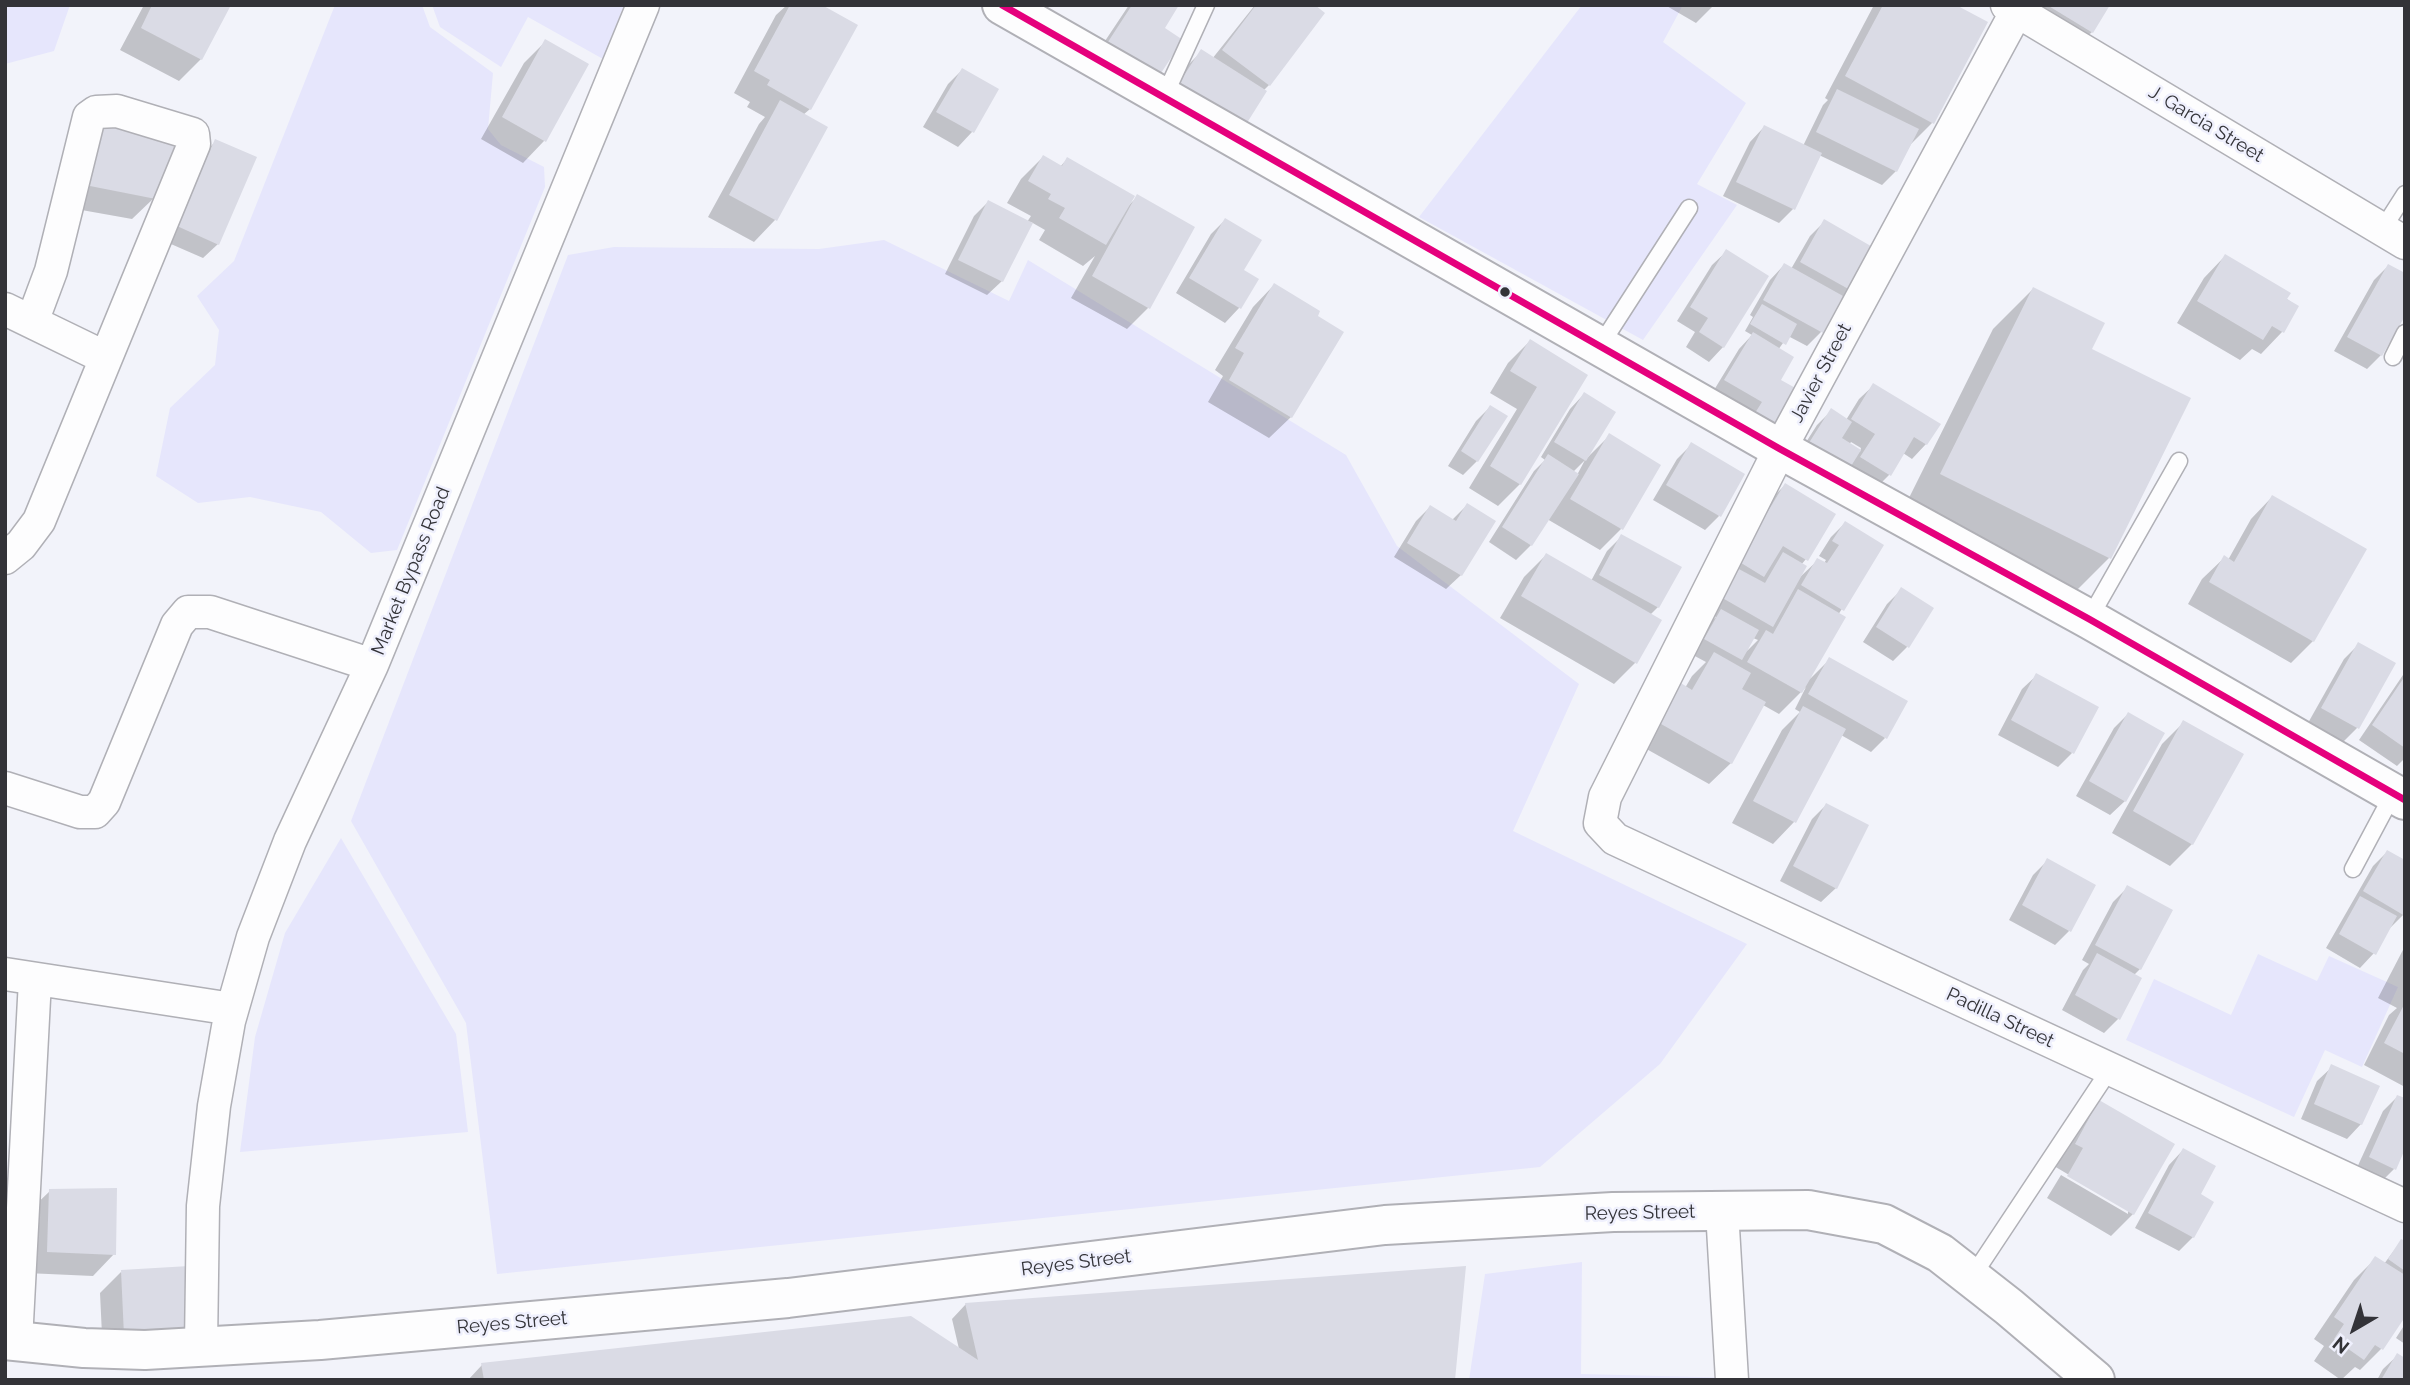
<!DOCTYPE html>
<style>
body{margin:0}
#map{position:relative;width:2410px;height:1385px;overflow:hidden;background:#f2f3fa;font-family:Raleway,sans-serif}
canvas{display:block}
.frame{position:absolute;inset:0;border:7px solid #333338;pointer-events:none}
.north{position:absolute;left:2319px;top:1294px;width:70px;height:70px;-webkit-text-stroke:5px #eff0fd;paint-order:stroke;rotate:219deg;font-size:19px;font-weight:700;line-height:28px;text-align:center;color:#333338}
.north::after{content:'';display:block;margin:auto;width:24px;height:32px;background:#333338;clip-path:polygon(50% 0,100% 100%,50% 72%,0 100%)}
</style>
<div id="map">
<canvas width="2410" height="1385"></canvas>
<div class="frame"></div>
<div class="north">N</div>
</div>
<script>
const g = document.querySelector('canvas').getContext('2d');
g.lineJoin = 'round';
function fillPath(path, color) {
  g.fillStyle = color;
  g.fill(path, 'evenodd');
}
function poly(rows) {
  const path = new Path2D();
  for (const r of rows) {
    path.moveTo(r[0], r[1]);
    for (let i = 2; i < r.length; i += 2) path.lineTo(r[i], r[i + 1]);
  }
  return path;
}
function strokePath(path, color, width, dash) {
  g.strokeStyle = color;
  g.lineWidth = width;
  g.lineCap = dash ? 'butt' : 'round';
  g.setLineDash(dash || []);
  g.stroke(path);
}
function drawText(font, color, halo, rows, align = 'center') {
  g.font = font + ' Raleway,sans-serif';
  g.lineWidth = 5;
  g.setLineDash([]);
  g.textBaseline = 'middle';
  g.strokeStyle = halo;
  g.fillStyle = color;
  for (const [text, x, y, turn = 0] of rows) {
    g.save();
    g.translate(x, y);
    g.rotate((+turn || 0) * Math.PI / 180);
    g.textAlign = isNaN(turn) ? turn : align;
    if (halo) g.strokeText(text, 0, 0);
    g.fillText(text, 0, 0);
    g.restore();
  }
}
const green = poly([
 [5,5,70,5,54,51,5,64],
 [335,5,422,5,430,27,493,73,488,129,501,145,544,167,545,187,397,550,371,553,321,512,250,497,198,503,156,476,170,408,215,365,219,330,197,296,234,261],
 [432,5,624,5,603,59,528,17,501,67,440,27],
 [1582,5,1683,5,1663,42,1746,103,1697,184,1737,205,1643,340,1419,217],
 [884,240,1009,301,1028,260,1346,455,1397,546,1579,684,1513,831,1747,944,1660,1064,1540,1167,497,1274,466,1023,351,821,568,255,614,247,819,249],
 [341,838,456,1034,468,1132,240,1152,255,1037,285,933],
 [2258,954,2317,981,2329,956,2398,987,2362,1067,2325,1050,2294,1117,2126,1040,2154,979,2231,1015],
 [1582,1262,1581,1374,1816,1380,1469,1380,1485,1274]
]);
const shadow = poly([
 [144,5,229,5,201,59,179,81,120,50],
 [787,5,819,5,810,109,803,115,775,220,754,242,708,217,759,124,765,117,747,107,750,102,734,93,776,15],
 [1129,5,1177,5,1093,59],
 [1255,5,1312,5,1269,85,1263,91,1161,106,1187,66,1201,52,1212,59],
 [1665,5,1714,5,1696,23],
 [1874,5,1952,5,1932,123,1911,144,1896,171,1882,185,1819,155,1793,209,1779,223,1723,196,1750,142,1764,127,1803,146,1823,105,1828,100,1825,98],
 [2033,5,2108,5,2092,32,2077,46],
 [546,41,587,65,544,141,523,163,481,139,524,63],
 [962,70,996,90,972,132,958,147,923,127,948,84],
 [216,141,218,244,203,258,164,241,201,156],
 [73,144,154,198,132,219,59,206],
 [1043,157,1060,167,1067,159,1128,206,1137,197,1148,308,1127,329,1071,298,1095,256,1083,266,1039,240,1045,230,1031,222,1002,281,987,295,945,274,974,216,988,202,1027,222,1031,216,1007,203,1021,179],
 [1225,220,1242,270,1257,279,1239,308,1225,323,1176,293,1211,234],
 [1824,222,1850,290,1836,304,1821,332,1807,346,1788,336,1778,350,1775,425,1711,395,1739,349,1752,335,1745,331,1753,317,1750,315,1770,280,1784,265,1791,269,1810,236],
 [1727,251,1723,347,1709,362,1686,347,1695,332,1677,321,1712,265],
 [2225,256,2297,306,2282,332,2261,354,2252,349,2240,360,2177,323,2204,278],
 [2388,266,2381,355,2367,369,2334,351,2374,280],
 [1274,285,1316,317,1291,417,1269,438,1208,402,1223,376,1215,370,1253,307],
 [2033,289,2090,350,2188,399,2109,558,2069,598,1901,514,1993,329],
 [1530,341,1585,375,1520,484,1498,506,1469,488,1517,409,1490,393,1508,363],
 [1874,385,1926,444,1912,459,1903,453,1889,475,1875,489,1794,461,1817,425,1831,411,1846,420,1859,399],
 [1851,442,1861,448,1860,452,1849,445],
 [1584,394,1588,457,1609,436,1621,529,1600,550,1547,519,1531,545,1516,560,1489,542,1534,471,1545,460,1541,457,1570,409],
 [1585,460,1577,475,1573,472],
 [1490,407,1477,461,1463,475,1448,466,1476,421],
 [1691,445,1719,516,1705,530,1653,500,1677,459],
 [1785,485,1806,559,1801,565,1799,578,1818,560,1824,563,1826,560,1819,556,1831,537,1845,523,1882,546,1838,615,1810,679,1830,659,1885,738,1871,752,1841,735,1794,822,1773,844,1732,823,1782,730,1800,712,1795,709,1806,687,1779,714,1763,705,1731,763,1709,784,1634,742,1685,688,1692,676,1706,662,1691,654,1707,625,1716,617,1706,611,1771,499],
 [1753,638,1758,640,1747,651],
 [2272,497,2313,641,2291,663,2188,604,2202,579,2224,558,2228,560,2251,519],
 [1467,505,1461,575,1446,589,1394,557,1416,521,1430,507,1452,520],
 [1621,537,1658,607,1650,615,1636,662,1614,684,1500,618,1524,577,1546,555,1591,581,1607,551],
 [1901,590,1907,647,1893,661,1863,642,1887,604],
 [2359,644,2393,664,2357,728,2343,742,2308,723,2344,659],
 [2405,672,2405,758,2397,766,2359,740],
 [2037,675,2072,753,2058,767,1998,735,2022,689],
 [2128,714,2125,801,2110,815,2076,796,2114,728],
 [2183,723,2192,844,2170,866,2112,833,2162,744],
 [1826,805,1836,888,1821,902,1780,881,1812,819],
 [2387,852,2403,915,2389,929,2374,953,2360,968,2326,948,2373,866],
 [2048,860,2069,931,2055,945,2009,920,2033,875],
 [2127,888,2140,969,2134,975,2119,1018,2104,1033,2062,1010,2083,970,2089,964,2082,960,2113,902],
 [2405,946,2405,1087,2364,1065,2389,1015,2397,1008,2378,998],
 [2332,1067,2361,1124,2347,1139,2301,1119,2317,1081],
 [2397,1097,2394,1169,2380,1183,2355,1172,2383,1111],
 [2100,1102,2133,1214,2111,1236,2047,1198,2061,1175,2128,1214,2128,1210,2054,1166,2078,1124],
 [2183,1150,2198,1195,2193,1237,2179,1251,2135,1228,2169,1165],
 [50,1191,114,1254,93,1276,26,1273,28,1212],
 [2401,1241,2405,1244,2405,1314,2381,1349,2360,1370,2355,1367,2341,1380,2314,1361,2324,1346,2314,1339,2354,1280,2376,1258,2384,1264],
 [121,1272,189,1334,103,1356,100,1293],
 [966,1304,1453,1380,468,1380,482,1365,959,1349,952,1319],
 [2405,1324,2405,1344,2396,1338],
 [2398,1355,2405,1380,2377,1380,2383,1369]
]);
const building = poly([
 [152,5,231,5,202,60,141,28],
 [790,5,822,5,858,25,811,110,767,85,770,80,754,71],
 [1132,5,1179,5,1165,28,1183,40,1157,79,1106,45],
 [1256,5,1315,5,1325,13,1270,86,1222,50],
 [1883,5,1956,5,1988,22,1934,124,1845,76],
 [2047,5,2110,5,2093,33],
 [545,39,589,64,546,142,502,117],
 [1201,49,1267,91,1240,134,1174,91],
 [962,68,999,89,974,133,936,112],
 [1837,89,1919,129,1897,172,1816,132],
 [780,100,828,127,777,221,729,195],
 [94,120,180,140,156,199,80,184],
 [1764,125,1822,153,1795,210,1736,182],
 [215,139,257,157,219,245,177,226],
 [1043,155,1062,166,1067,157,1135,196,1106,245,1059,218,1065,208,1048,199,1051,194,1028,181],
 [1137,194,1195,227,1150,309,1092,276],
 [988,200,1033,223,1003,282,958,260],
 [1225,218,1262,240,1244,270,1259,279,1241,309,1189,278],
 [1824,219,1876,249,1852,291,1800,262],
 [1726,249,1769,276,1724,348,1699,332,1708,318,1690,307],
 [2225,254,2291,293,2287,299,2299,306,2284,333,2272,326,2263,340,2197,301],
 [1784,263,1843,296,1823,333,1763,300],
 [2388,264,2405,273,2405,316,2382,356,2347,337],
 [1274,283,1320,311,1318,316,1344,332,1292,418,1229,380,1244,353,1235,348],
 [2033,287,2105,323,2092,349,2191,398,2111,559,1940,474],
 [1762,304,1797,324,1786,345,1750,324],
 [1753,332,1794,357,1781,380,1799,390,1777,426,1755,413,1762,402,1724,380],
 [1530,339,1588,375,1521,485,1490,466,1537,387,1510,371],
 [1873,383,1941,424,1927,445,1914,437,1891,476,1860,457,1875,434,1851,419],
 [1584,392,1616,412,1586,461,1554,442],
 [1490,405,1508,416,1478,462,1461,451],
 [1831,408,1852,422,1842,438,1861,450,1848,471,1807,446],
 [1609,433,1661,465,1623,530,1570,499],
 [1691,442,1745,474,1721,517,1666,485],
 [1548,454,1579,474,1532,546,1502,527],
 [1785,483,1836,514,1808,561,1783,546,1764,577,1738,561],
 [2272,495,2367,549,2314,642,2209,582,2224,555,2234,562],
 [1467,503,1496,521,1462,576,1407,543,1430,505,1456,521],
 [1845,521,1884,545,1844,611,1801,585,1817,558,1827,563,1839,545,1832,541],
 [1621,534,1682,567,1659,608,1599,575],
 [1783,552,1807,566,1773,627,1719,596,1735,567,1765,583],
 [1546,553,1662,620,1637,664,1521,596],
 [1901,587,1934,608,1909,648,1876,627],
 [1798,589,1846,617,1802,693,1747,662,1766,630,1773,634],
 [1721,609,1759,630,1742,660,1704,639],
 [2358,642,2396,663,2359,729,2321,708],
 [1714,652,1751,673,1742,689,1766,702,1732,764,1654,720,1676,680,1692,690],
 [1829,657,1908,701,1887,739,1808,694],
 [2036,673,2099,707,2074,754,2011,720],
 [2405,676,2405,748,2372,725],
 [1803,706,1846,729,1796,823,1753,801],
 [2128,712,2165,733,2126,802,2089,781],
 [2183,720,2244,754,2193,845,2133,811],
 [1826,803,1869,825,1837,889,1793,866],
 [2387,850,2405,860,2405,916,2363,891],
 [2047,858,2096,885,2071,932,2022,905],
 [2127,885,2173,910,2141,970,2095,945],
 [2360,896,2397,916,2376,955,2339,934],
 [2097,953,2142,978,2120,1020,2075,995],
 [2405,1003,2405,1054,2384,1043],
 [2331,1064,2380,1086,2362,1125,2314,1104],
 [2397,1095,2405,1098,2405,1149,2396,1170,2369,1157],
 [2099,1100,2175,1144,2134,1215,2067,1176,2083,1148,2075,1144],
 [2183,1148,2216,1166,2201,1194,2214,1202,2194,1238,2148,1213],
 [117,1188,116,1255,47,1252,49,1189],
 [2401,1239,2405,1241,2405,1271,2388,1259],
 [2375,1256,2405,1275,2405,1317,2383,1350,2375,1345,2364,1360,2334,1339,2344,1324,2334,1317],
 [189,1266,191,1334,124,1335,121,1270],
 [1466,1266,1455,1380,484,1380,481,1363,911,1316,978,1360,965,1303],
 [2397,1353,2405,1358,2405,1380,2381,1380]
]);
const lane = poly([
 [1164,97,1206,5],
 [2382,230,2405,194],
 [1600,346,1689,208],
 [2393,357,2405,333],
 [2089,619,2179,461],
 [2353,869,2393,794],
 [1972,1277,2110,1069]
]);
const street = poly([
 [2007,5,2405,243],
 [2020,5,1780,449,1605,797,1600,823,1615,839,2405,1206],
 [5,309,106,358],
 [5,558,21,545,39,521,194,144,193,134,117,111,96,112,89,117,51,271,32,322],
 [5,788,80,812,95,812,104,802,177,625,188,612,210,612,372,665],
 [5,974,232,1009],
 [1722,1211,1732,1380],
 [16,1341,35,980],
 [201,1345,203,1206,214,1106,229,1021,253,937,290,841,372,665,643,5]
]);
const secondary = poly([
 [1002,5,1780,449,2089,619,2405,800],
 [5,1340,84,1348,145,1350,320,1340,788,1298,1385,1225,1613,1212,1808,1210,1884,1224,1940,1253,2009,1307,2095,1380]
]);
const bus1 = poly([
 [1002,5,1780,449,2089,619,2405,800]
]);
const markers = [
 [1505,292,6,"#333338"]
];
const streetNames = [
 ["J. Garcia Street",2206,124,31],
 ["Javier Street",1821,373,-62],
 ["Market Bypass Road",411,571,-68],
 ["Padilla Street",2000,1018,25],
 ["Reyes Street",1640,1213,-1],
 ["Reyes Street",1076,1263,-7],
 ["Reyes Street",512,1323,-5]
];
fillPath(green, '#e6e6fc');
fillPath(shadow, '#0003');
fillPath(building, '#dadbe5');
strokePath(lane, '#b0b0b6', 19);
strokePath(street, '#b0b0b6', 35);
strokePath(secondary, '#b0b0b6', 42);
strokePath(lane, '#fdfdfe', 16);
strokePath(street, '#fdfdfe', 32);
strokePath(secondary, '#fdfdfe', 38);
strokePath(bus1, '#e5007d', 7);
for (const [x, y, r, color] of markers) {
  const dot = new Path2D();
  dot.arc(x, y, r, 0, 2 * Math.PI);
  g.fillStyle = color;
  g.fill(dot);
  strokePath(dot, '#eff0fd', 2.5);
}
drawText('19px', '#333338', '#eff0fd', streetNames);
</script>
